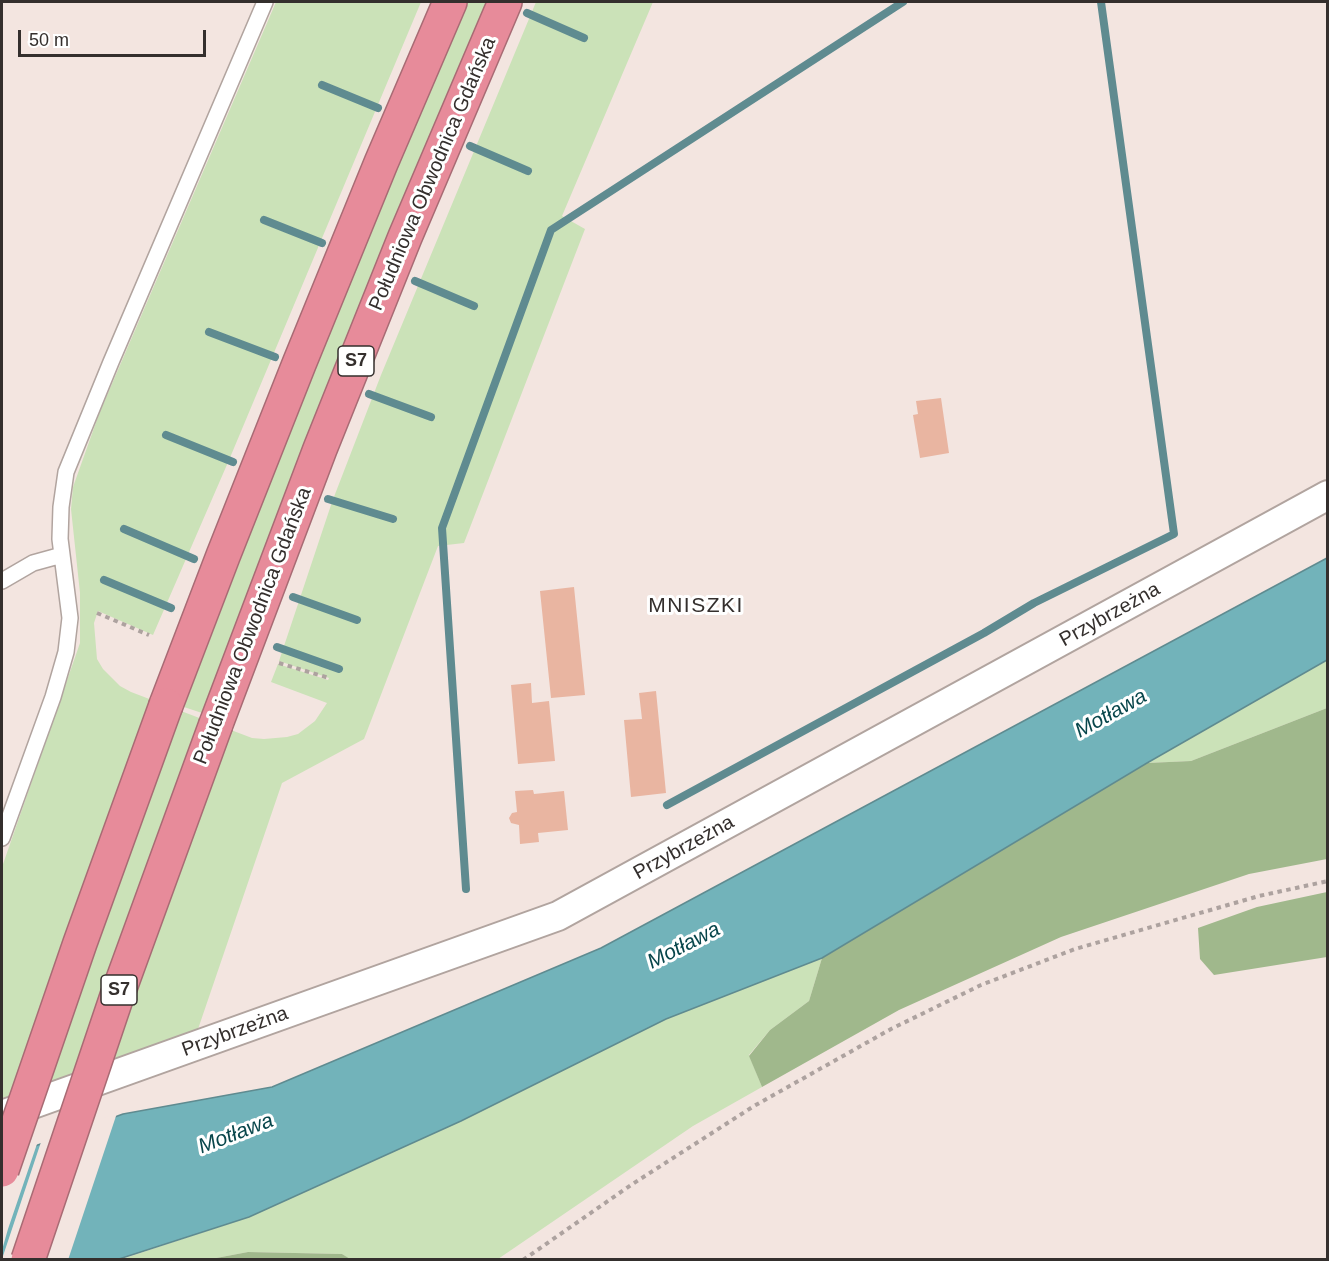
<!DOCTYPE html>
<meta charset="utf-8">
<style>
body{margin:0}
#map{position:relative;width:1329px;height:1261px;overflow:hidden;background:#f3e5e0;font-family:Helvetica,sans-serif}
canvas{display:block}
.frame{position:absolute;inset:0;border:3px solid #342f2d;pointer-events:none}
.scale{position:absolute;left:18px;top:30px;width:188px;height:27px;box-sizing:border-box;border:3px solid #342f2d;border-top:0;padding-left:8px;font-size:18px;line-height:21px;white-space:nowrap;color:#342f2d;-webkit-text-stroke:4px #fff;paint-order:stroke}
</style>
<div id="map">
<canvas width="1329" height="1261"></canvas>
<div class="frame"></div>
<div class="scale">50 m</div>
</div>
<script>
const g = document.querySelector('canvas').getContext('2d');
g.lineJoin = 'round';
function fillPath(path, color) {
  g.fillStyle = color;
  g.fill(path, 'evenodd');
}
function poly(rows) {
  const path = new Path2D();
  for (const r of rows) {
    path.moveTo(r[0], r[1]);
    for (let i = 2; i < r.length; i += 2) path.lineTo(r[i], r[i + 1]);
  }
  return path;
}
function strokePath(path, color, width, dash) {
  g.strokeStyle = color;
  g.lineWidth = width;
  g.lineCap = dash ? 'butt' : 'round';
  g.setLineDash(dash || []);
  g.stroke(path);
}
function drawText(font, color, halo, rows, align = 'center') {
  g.font = font + ' Helvetica,sans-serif';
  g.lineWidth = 6;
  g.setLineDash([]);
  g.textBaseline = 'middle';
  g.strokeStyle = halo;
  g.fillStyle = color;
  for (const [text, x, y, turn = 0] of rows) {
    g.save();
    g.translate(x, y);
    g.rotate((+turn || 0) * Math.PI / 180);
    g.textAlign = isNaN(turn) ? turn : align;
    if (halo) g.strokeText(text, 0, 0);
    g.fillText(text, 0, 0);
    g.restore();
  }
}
const green = poly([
 [276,2,421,2,229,460,153,635,98,611,94,623,97,659,103,669,120,686,131,692,252,738,264,739,287,737,298,734,315,721,327,703,271,682,278,664,328,680,329,678,279,661,332,502,381,375,536,2,653,2,562,216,585,229,464,543,438,546,364,739,282,783,197,1032,2,1102,2,867,80,643,80,593,71,509,73,487,99,414],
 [468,2,488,2,301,455,202,713,184,707,284,446,389,187],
 [1327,660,1327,708,1191,761,1147,763],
 [822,958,809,1001,770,1030,749,1055,762,1087,693,1126,498,1259,350,1260,342,1254,248,1252,211,1259,119,1260,249,1217,461,1121,666,1019]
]);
const forest = poly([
 [1327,708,1327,859,1249,874,1061,937,899,1010,762,1087,749,1056,770,1030,809,1001,822,958,1147,763,1191,761],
 [1327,892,1327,957,1214,975,1200,959,1198,928,1257,907],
 [248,1252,342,1254,350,1259,211,1259]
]);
const water = poly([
 [1327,558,1327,660,1147,763,822,958,666,1019,461,1121,249,1217,119,1259,2,1260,2,1158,123,1114,272,1087,601,948,1327,558]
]);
const pier = poly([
 [117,1113,68,1260,2,1259,42,1139],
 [38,1141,8,1229,2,1250,2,1155]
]);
const stream = poly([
 [527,13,584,38],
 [322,85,378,108],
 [470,146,528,171],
 [264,220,322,243],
 [415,281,474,306],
 [209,332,275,357],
 [369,394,431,417],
 [166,435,233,462],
 [328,499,393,519],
 [124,529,194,559],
 [104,580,171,608],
 [293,597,357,620],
 [277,647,339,669],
 [667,805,984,633,1034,603,1174,534,1101,2],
 [466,889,442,528,551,230,903,2]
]);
const building = poly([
 [941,398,949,453,920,458,913,415,918,414,916,401],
 [574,587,585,695,551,698,540,591],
 [531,683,532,703,549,701,555,761,518,764,511,685],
 [656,691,666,793,631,797,624,720,642,719,639,693],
 [533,790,534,794,564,791,568,830,538,833,539,842,520,844,519,825,511,823,509,818,512,813,517,812,515,791]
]);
const path = poly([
 [97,613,149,635],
 [279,663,329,678],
 [523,1260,631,1185,754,1106,891,1029,981,985,1075,949,1259,896,1328,881]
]);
const service = poly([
 [2,581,33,563,62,555],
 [2,838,53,697,66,652,70,618,60,539,61,507,66,472,111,362,265,2]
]);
const minor = poly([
 [2,1115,558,916,1328,495]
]);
const motorway = poly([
 [166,705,223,556,299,364,381,163,450,2],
 [216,724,320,449,405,237,505,2]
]);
const motorwayBridge = poly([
 [2,1170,80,943,166,705],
 [28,1260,117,996,216,724]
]);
const shields = [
 [356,361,36],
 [119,990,36]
];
const shieldNames = [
 ["S7",356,361],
 ["S7",119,990]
];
const streetNames = [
 ["Południowa Obwodnica Gdańska",433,174,-67],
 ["Przybrzeżna",1110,615,-29],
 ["Południowa Obwodnica Gdańska",253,626,-69],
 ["Przybrzeżna",684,848,-29],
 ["Przybrzeżna",235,1032,-20]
];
const neighbourhoodNames = [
 ["MNISZKI",696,606]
];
const waterNames = [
 ["Motława",1111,714,-29],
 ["Motława",684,946,-27],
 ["Motława",236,1134,-21]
];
fillPath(green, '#cbe2b8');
fillPath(forest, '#a0b88c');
fillPath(water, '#72b3ba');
strokePath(water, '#5f8b90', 1.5);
fillPath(pier, '#f3e5e0');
strokePath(stream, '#5f8b90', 8);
fillPath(building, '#e9b5a1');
strokePath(service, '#b1a49f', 18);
strokePath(minor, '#b1a49f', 32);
strokePath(motorway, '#a86b74', 36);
strokePath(path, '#ada29f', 4, [4.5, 4.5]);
strokePath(service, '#fff', 15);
strokePath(minor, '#fff', 28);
strokePath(motorway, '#e78b9a', 33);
strokePath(motorwayBridge, '#a86b74', 36, []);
strokePath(motorwayBridge, '#e78b9a', 33);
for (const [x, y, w] of shields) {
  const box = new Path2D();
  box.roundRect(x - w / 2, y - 15, w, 30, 4.5);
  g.fillStyle = '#fff';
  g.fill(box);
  strokePath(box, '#342f2d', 1.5);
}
drawText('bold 18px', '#342f2d', null, shieldNames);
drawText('20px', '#342f2d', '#fff', streetNames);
g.letterSpacing = '1.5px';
drawText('21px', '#342f2d', '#fff', neighbourhoodNames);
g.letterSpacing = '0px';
drawText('italic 21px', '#08464b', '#fff', waterNames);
</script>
